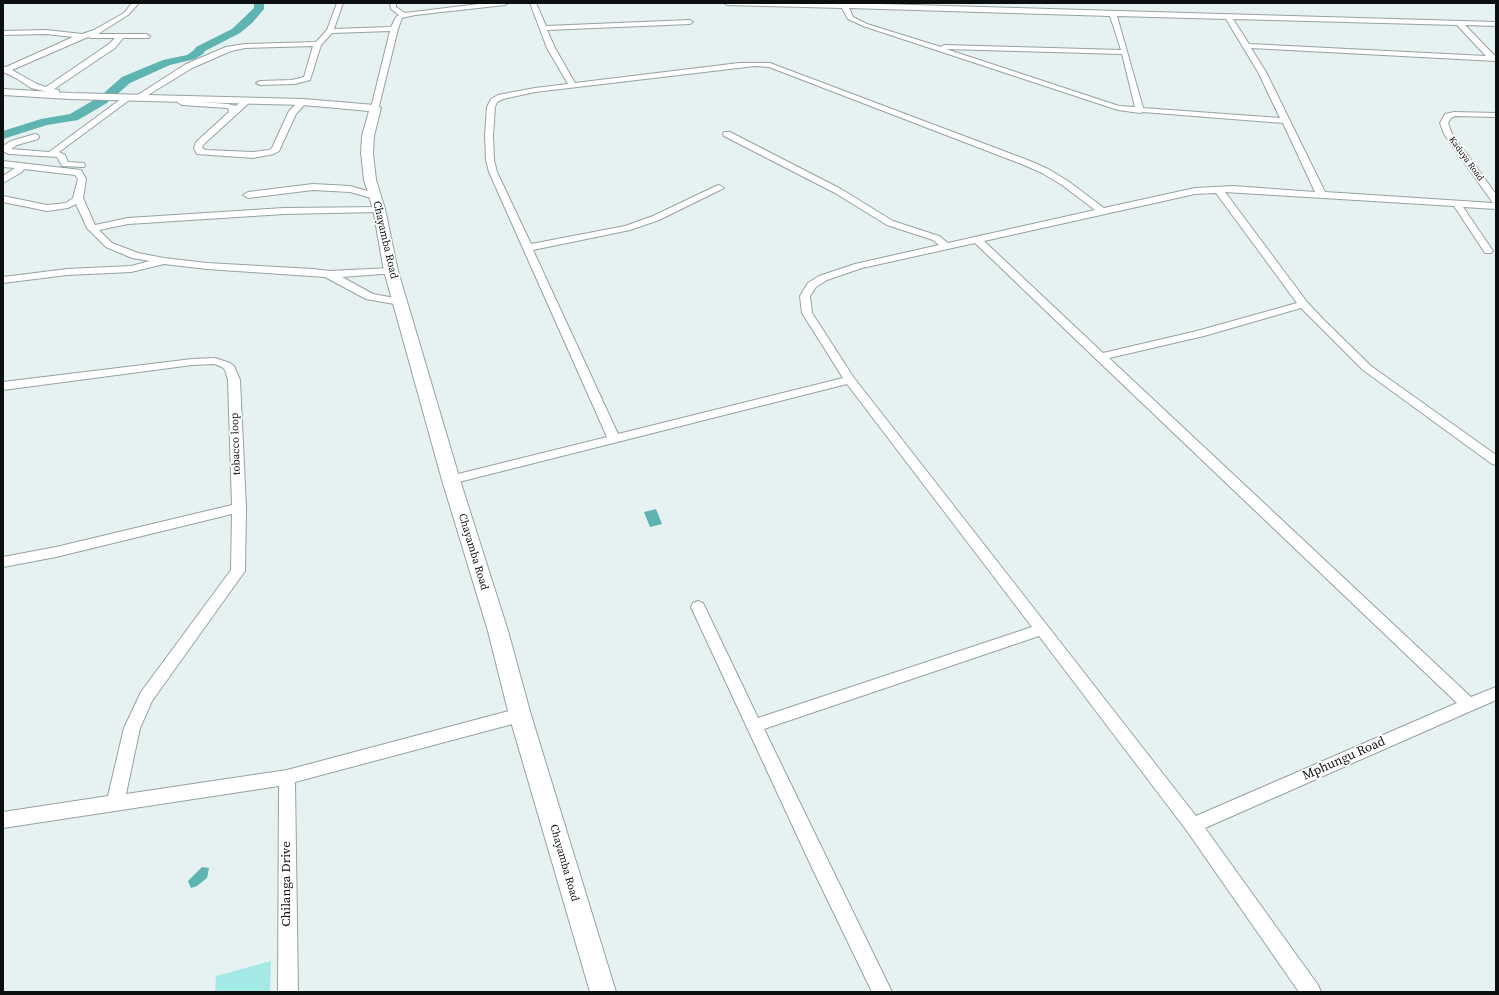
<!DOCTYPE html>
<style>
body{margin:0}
#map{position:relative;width:1499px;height:995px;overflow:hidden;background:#e6f2f1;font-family:"Source Serif 4",serif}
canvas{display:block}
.frame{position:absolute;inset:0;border:4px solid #0b0f0f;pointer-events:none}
</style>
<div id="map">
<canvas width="1499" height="995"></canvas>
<div class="frame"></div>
</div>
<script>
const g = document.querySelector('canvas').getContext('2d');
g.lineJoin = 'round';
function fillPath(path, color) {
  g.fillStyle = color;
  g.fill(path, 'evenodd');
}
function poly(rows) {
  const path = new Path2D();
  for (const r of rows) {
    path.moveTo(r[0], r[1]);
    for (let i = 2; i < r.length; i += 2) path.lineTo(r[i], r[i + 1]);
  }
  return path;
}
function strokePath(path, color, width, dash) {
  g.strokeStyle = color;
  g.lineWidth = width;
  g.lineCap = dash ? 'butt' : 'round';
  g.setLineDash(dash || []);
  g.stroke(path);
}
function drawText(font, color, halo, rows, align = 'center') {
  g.font = font + ' "Source Serif 4",serif';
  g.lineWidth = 3.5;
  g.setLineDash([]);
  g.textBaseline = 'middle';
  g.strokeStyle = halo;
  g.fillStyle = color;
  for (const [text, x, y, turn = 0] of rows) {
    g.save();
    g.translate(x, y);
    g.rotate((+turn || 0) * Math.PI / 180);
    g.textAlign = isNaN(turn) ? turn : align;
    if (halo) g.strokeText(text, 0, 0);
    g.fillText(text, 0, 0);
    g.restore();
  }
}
const green = poly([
 [271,961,270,992,215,992,216,976]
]);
const water = poly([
 [656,509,662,524,650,527,644,512],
 [202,867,209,868,207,878,197,886,191,888,188,881]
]);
const river = poly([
 [254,3,264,3,264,9,252,23,240,33,205,51,203,54,195,59,170,65,130,83,113,98,108,98,109,100,107,103,78,120,47,125,3,139,3,131,41,119,70,114,99,97,104,97,103,95,105,92,122,77,163,60,187,55,194,50,196,47,232,29,254,8,254,3]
]);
const street = poly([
 [132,3,139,3,128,15,98,34,146,34,150,36,149,38,123,38,115,48,54,89,59,90,59,94,56,94,31,88,16,78,3,72,3,67,6,67,73,37,46,34,3,35,3,31,46,30,82,34,94,30,124,13,132,3],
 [88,37,91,38,115,38,109,44,46,87,37,84,12,70,88,37],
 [337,3,343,3,334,29,391,27,396,17,399,15,391,9,390,3,396,3,396,7,405,13,487,3,508,3,505,5,415,15,402,18,398,29,378,110,372,110,371,108,390,31,332,33,321,45,310,80,295,84,260,85,256,83,260,81,292,80,304,77,313,46,245,48,231,51,192,68,140,100,137,100,133,98,186,64,226,47,245,44,316,42,327,30,337,3],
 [530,3,536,3,546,26,690,20,693,22,690,24,547,30,555,48,575,83,739,63,770,63,1030,161,1048,169,1068,181,1104,208,1195,188,1233,186,1315,192,1283,123,1143,112,1140,113,1118,110,863,26,848,19,842,8,727,5,724,3,845,3,1496,22,1496,26,1465,25,1496,57,1496,61,1251,48,1266,72,1325,192,1493,203,1444,134,1440,123,1445,114,1454,112,1496,113,1496,117,1455,116,1451,118,1448,123,1452,134,1496,194,1496,209,1463,207,1493,251,1491,253,1485,253,1454,206,1225,192,1307,302,1322,318,1371,366,1496,455,1496,465,1492,464,1363,370,1301,308,1204,336,1109,358,1471,697,1496,687,1496,700,1205,828,1318,985,1321,992,1299,992,1187,831,1039,636,764,729,892,992,872,992,814,872,691,607,693,603,698,601,703,603,758,718,1032,627,847,384,451,484,446,483,445,480,446,477,607,437,489,172,486,160,485,136,487,107,491,99,498,95,535,88,568,84,547,48,530,3],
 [849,8,1110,16,1121,50,944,45,941,47,867,24,853,17,849,8],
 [1117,16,1226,19,1258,72,1280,118,1143,108,1117,16],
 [1233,19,1457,25,1486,56,1249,44,1233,19],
 [946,49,1122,54,1135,107,1119,106,946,49],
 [755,66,769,67,1024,165,1042,173,1062,185,1095,210,948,243,939,236,893,221,841,189,730,132,724,132,723,134,724,136,835,193,887,225,933,240,939,245,855,264,819,276,808,283,800,296,802,313,843,378,618,434,533,250,630,230,659,220,724,188,719,185,716,186,653,216,625,226,531,244,497,172,494,160,493,136,495,107,497,102,503,99,535,92,755,66],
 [1216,193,1297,303,1197,331,1103,353,984,241,1195,194,1216,193],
 [975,243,1096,359,1457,703,1196,816,854,378,812,313,810,296,816,287,827,280,862,268,975,243],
 [125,96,128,96,132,98,59,152,65,155,68,162,84,163,85,165,84,167,62,166,57,157,9,154,3,151,3,146,11,141,35,134,38,135,39,137,38,139,17,145,11,149,49,152,125,96],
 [181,97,187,97,188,99,187,101,228,104,236,106,243,99,249,99,249,103,203,145,202,148,206,150,253,152,269,150,272,148,289,111,300,100,306,100,307,102,296,114,279,151,274,154,253,158,197,154,194,148,196,142,229,112,228,108,182,105,177,102,181,97],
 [3,161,81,170,86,179,83,198,95,225,128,218,284,208,382,207,384,209,382,211,379,212,284,214,128,224,99,230,112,243,138,253,164,258,207,263,313,269,329,271,391,268,395,269,396,271,395,273,342,277,373,294,400,299,405,302,400,305,366,299,325,277,207,269,164,264,131,272,67,275,3,283,3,277,67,269,131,266,150,261,132,258,106,247,87,228,76,204,68,208,47,211,3,202,3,196,47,205,66,203,73,198,78,179,75,175,24,169,22,172,3,183,3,176,15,168,3,167,3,161],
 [313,184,350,186,378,194,380,196,375,199,350,192,313,190,248,198,243,195,248,192,313,184],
 [215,358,230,363,234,366,240,380,246,508,245,571,152,701,140,728,126,794,287,770,520,708,526,710,528,715,526,720,520,722,295,782,298,992,278,992,279,786,3,828,3,812,108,796,124,728,141,692,231,570,232,514,56,557,3,567,3,557,56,547,232,505,228,380,225,370,222,367,214,364,192,365,3,390,3,382,192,359,215,358]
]);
const secondary = poly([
 [3,89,70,93,303,99,375,105,381,108,374,136,373,153,376,180,385,209,398,271,460,480,508,631,531,715,616,992,590,992,509,715,488,631,442,480,384,271,373,209,364,180,361,153,362,136,369,111,303,105,70,99,3,95,3,89]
]);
const farStreetnames = [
 ["Kaduya Road",1466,159,54]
];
const streetNames = [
 ["Chayamba Road",385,240,77],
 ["tobacco loop",236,444,-92],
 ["Chayamba Road",473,552,73],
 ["Chayamba Road",564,863,74]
];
const nearStreetnames = [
 ["Mphungu Road",1344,759,-24],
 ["Chilanga Drive",287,884,-90]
];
fillPath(green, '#a3eae7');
fillPath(water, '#5db4b1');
fillPath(river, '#5db4b1');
strokePath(street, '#97a2a1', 2);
strokePath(secondary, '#97a2a1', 2);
fillPath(street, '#fff');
fillPath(secondary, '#fff');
drawText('9px', '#0b0f0f', '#fff', farStreetnames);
drawText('11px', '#0b0f0f', '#fff', streetNames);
drawText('13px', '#0b0f0f', '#fff', nearStreetnames);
</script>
